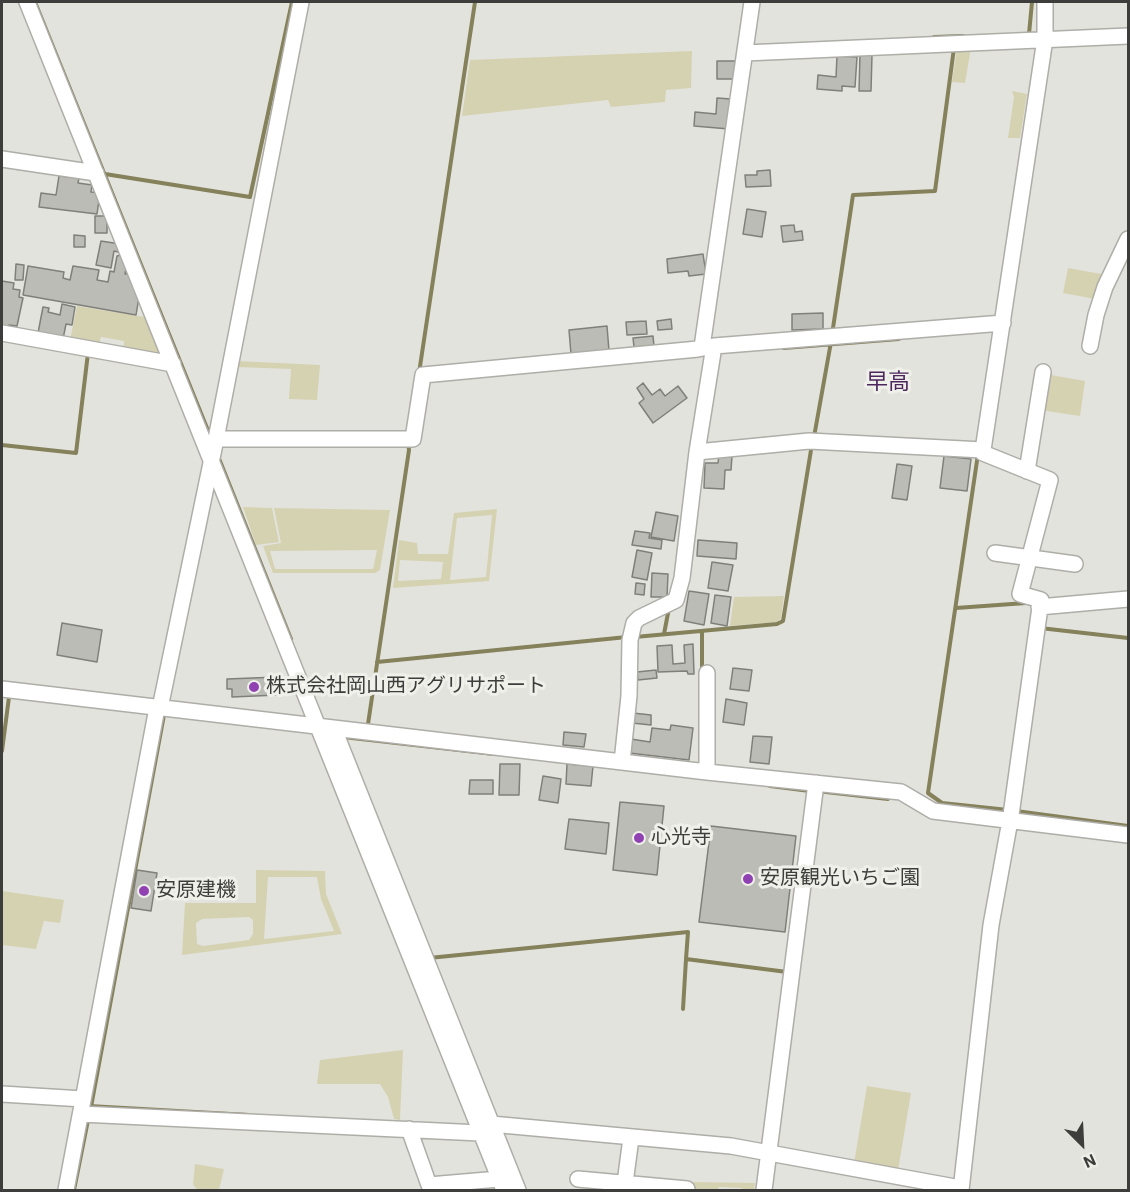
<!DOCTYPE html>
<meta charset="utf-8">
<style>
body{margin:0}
#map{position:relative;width:1130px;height:1192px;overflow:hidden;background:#e3e3dd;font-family:Roboto,sans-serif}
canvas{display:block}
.frame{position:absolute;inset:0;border:3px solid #3d3d3b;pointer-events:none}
.north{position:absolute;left:1052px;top:1114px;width:60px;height:60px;-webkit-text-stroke:4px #f0f0ea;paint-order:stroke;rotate:156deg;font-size:16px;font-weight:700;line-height:24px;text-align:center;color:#3d3d3b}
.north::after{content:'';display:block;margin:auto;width:21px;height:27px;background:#3d3d3b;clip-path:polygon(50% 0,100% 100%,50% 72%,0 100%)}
</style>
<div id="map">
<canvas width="1130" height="1192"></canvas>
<div class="frame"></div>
<div class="north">N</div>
</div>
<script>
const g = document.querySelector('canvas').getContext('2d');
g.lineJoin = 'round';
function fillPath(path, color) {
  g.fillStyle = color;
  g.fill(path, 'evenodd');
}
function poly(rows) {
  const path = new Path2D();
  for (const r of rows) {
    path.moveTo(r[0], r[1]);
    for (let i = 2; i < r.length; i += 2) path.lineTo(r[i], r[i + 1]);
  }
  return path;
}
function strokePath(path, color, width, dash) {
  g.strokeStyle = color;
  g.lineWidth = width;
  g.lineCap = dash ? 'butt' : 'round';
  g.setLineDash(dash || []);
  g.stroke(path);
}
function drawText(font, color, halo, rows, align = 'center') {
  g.font = font + ' Roboto,"Noto Sans JP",sans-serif';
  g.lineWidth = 6;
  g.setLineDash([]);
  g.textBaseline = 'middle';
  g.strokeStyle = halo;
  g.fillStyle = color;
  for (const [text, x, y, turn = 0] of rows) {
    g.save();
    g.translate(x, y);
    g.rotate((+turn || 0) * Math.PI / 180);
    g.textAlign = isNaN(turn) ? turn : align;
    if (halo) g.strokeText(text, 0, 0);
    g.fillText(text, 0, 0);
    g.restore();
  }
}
const green = poly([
 [957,48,971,48,965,83,952,82],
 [692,51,691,88,666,90,665,102,611,107,608,100,462,116,470,60],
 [1012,91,1027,94,1020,138,1008,138,1014,97],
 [1068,268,1107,275,1100,300,1063,293],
 [77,306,145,317,162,356,123,349,124,341,101,337,99,345,70,340],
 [237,361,320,365,317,400,289,399,291,369,236,367],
 [1045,374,1085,381,1080,416,1040,410],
 [243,507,272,508,279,542,256,545],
 [274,508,390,510,380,570,375,573,273,573,263,546,281,543],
 [377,550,373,569,275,569,270,551],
 [497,509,489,581,393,588,399,540,417,543,418,554,448,554,454,513],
 [492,515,486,577,450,580,457,518],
 [400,560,443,562,441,579,398,581],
 [784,596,781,618,777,622,730,626,734,597],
 [256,870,325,871,326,894,342,934,182,955,185,903,256,903],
 [268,877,317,877,321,899,334,931,264,939],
 [249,917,253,920,253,934,249,940,203,946,197,944,196,923,202,919],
 [2,891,64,900,60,923,44,921,36,949,2,945],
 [403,1050,400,1120,394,1119,388,1097,380,1084,317,1084,320,1060],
 [867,1086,911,1093,898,1170,854,1163],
 [195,1164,224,1169,219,1190,198,1190,193,1185],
 [691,1182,755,1183,754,1190,742,1190,742,1188,719,1187,718,1190,690,1190]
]);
const stream = poly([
 [35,2,211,438],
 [1029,34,1032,2],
 [934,37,963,36],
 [105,174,250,197,292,2],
 [833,328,853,195,935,191,954,48],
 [784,348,899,339],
 [419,373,475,2],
 [814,437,831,342],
 [2,445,76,453,88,353],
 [978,454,928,793,942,803,1008,810],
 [218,456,291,639],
 [956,608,1026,603],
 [1040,628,1128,638],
 [664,634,669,608],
 [635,637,777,624,783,621,812,444],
 [377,662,627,637],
 [702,672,702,632],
 [368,724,409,450,408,443],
 [343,737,494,754],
 [2,751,9,697],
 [770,786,810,791],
 [817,791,888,799],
 [1016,811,1128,826],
 [429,958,688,932,686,959,787,972],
 [683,1009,686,959],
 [89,1106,249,1115],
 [91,1107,164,715],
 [74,1190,88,1120]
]);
const building = poly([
 [860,54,872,55,871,91,859,91,860,54],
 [837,56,857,57,855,87,842,86,842,91,817,89,818,75,836,77,837,56],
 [717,61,735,61,735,79,717,79,717,61],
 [717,98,731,99,729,129,694,126,695,112,716,114,717,98],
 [770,170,771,186,746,187,745,175,757,175,757,171,770,170],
 [59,176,79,178,78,183,92,185,91,192,100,193,97,214,39,207,41,193,56,195,59,176],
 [747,209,766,212,762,237,743,234,747,209],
 [95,216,107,216,107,233,95,233,95,216],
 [794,225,795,232,802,231,803,240,783,242,781,226,794,225],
 [74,235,85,236,85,247,74,247,74,235],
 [101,241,120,244,118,252,114,251,111,268,96,265,101,241],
 [124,254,127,263,125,274,129,274,139,297,136,315,23,295,28,266,64,272,63,278,70,280,73,266,99,270,97,280,108,282,110,271,114,272,117,256,124,254],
 [703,254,706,274,689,276,688,271,668,273,667,259,703,254],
 [16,264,24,265,23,280,15,280,16,264],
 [2,281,14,283,13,289,20,290,19,297,23,298,17,326,9,325,8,329,2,327,2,281],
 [62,304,75,307,72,325,66,324,63,339,38,333,43,307,49,308,48,312,60,315,62,304],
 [823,313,823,329,792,330,792,314,823,313],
 [671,319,672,329,658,330,657,321,671,319],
 [646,321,647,334,627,335,626,322,646,321],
 [607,326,609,351,571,354,569,330,607,326],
 [653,336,654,346,634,347,633,338,653,336],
 [643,383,652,395,660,389,665,396,678,386,687,398,653,423,639,403,644,399,637,388,643,383],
 [719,455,732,456,731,470,725,470,724,489,704,488,705,463,718,463,719,455],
 [944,456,971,459,967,491,940,488,944,456],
 [897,464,912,466,907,500,892,498,897,464],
 [656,512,678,516,674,541,651,537,656,512],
 [635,531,650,533,649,538,662,540,661,549,632,545,635,531],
 [698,540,737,543,736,559,697,556,698,540],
 [637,550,652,553,647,580,632,577,637,550],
 [712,562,733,565,728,591,708,588,712,562],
 [652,573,668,574,667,597,651,597,652,573],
 [636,583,645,584,644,595,635,594,636,583],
 [689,591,709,594,704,625,684,621,689,591],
 [715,595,731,597,727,626,711,623,715,595],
 [62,623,102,630,97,662,57,655,62,623],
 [693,644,694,674,688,674,687,671,658,672,657,646,672,645,673,664,685,663,684,645,693,644],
 [733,668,752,670,749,691,730,689,733,668],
 [656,670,657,678,638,680,637,672,656,670],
 [278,677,278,695,232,697,232,689,227,689,227,679,278,677],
 [726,699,747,703,744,725,723,722,726,699],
 [633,713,651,715,651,725,632,723,633,713],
 [671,725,693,728,689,760,629,753,631,739,650,742,652,728,670,730,671,725],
 [564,732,586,734,584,747,563,745,564,732],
 [753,736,772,737,769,764,750,762,753,736],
 [500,764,520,764,519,795,499,795,500,764],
 [567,764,593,766,591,786,566,784,567,764],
 [543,776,561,779,558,803,539,800,543,776],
 [470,780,493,780,493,794,469,794,470,780],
 [620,802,664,806,657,875,613,870,620,802],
 [569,819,609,823,606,854,565,849,569,819],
 [711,826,796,836,785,932,699,922,711,826],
 [137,870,157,873,151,911,131,908,137,870]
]);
const street = poly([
 [27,2,504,1190],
 [745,53,1128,36],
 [2,159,96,173],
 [2,333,173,364],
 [1090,346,1096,315,1105,287,1128,239],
 [702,347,752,2],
 [216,439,413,439,423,375,698,349,714,346,1003,323],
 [983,450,1045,39,1045,2],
 [697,452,809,441,983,450,983,453,1050,480,1020,594,1041,600,1011,815,991,925,961,1190],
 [1027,471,1043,372],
 [995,553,1075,564],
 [1039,607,1128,599],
 [707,673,707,772],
 [2,689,707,772,901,792,933,811,1128,835],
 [160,708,216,439,301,2],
 [334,729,518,1190],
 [622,762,629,696,630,640,634,623,639,618,676,600,682,578,697,452,714,346],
 [2,1094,83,1099],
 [81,1114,480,1133],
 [484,1126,491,1124,731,1146,955,1187,961,1190],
 [409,1129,429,1185,499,1179],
 [578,1179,687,1189],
 [625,1183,631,1138],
 [66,1190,157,708],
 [764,1190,816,783]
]);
const markers = [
 [254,687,6,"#9042b2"],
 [639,838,6,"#9042b2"],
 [748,879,6,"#9042b2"],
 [144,891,6,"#9042b2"]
];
const poiNames = [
 ["株式会社岡山西アグリサポート",266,687],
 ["心光寺",651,838],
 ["安原観光いちご園",760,879],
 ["安原建機",156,891]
];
const quarterNames = [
 ["早高",888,383]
];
fillPath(green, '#d5d2b2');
strokePath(stream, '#84815b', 4);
fillPath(building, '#bcbcb6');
strokePath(building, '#80807b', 1.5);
strokePath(street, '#aeada8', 18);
strokePath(street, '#fff', 15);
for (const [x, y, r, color] of markers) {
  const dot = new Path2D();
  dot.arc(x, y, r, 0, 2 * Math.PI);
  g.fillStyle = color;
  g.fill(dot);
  strokePath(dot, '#f0f0ea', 2);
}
drawText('20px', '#3d3d3b', '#f0f0ea', poiNames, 'left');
drawText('22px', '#4c265d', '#f0f0ea', quarterNames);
</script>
